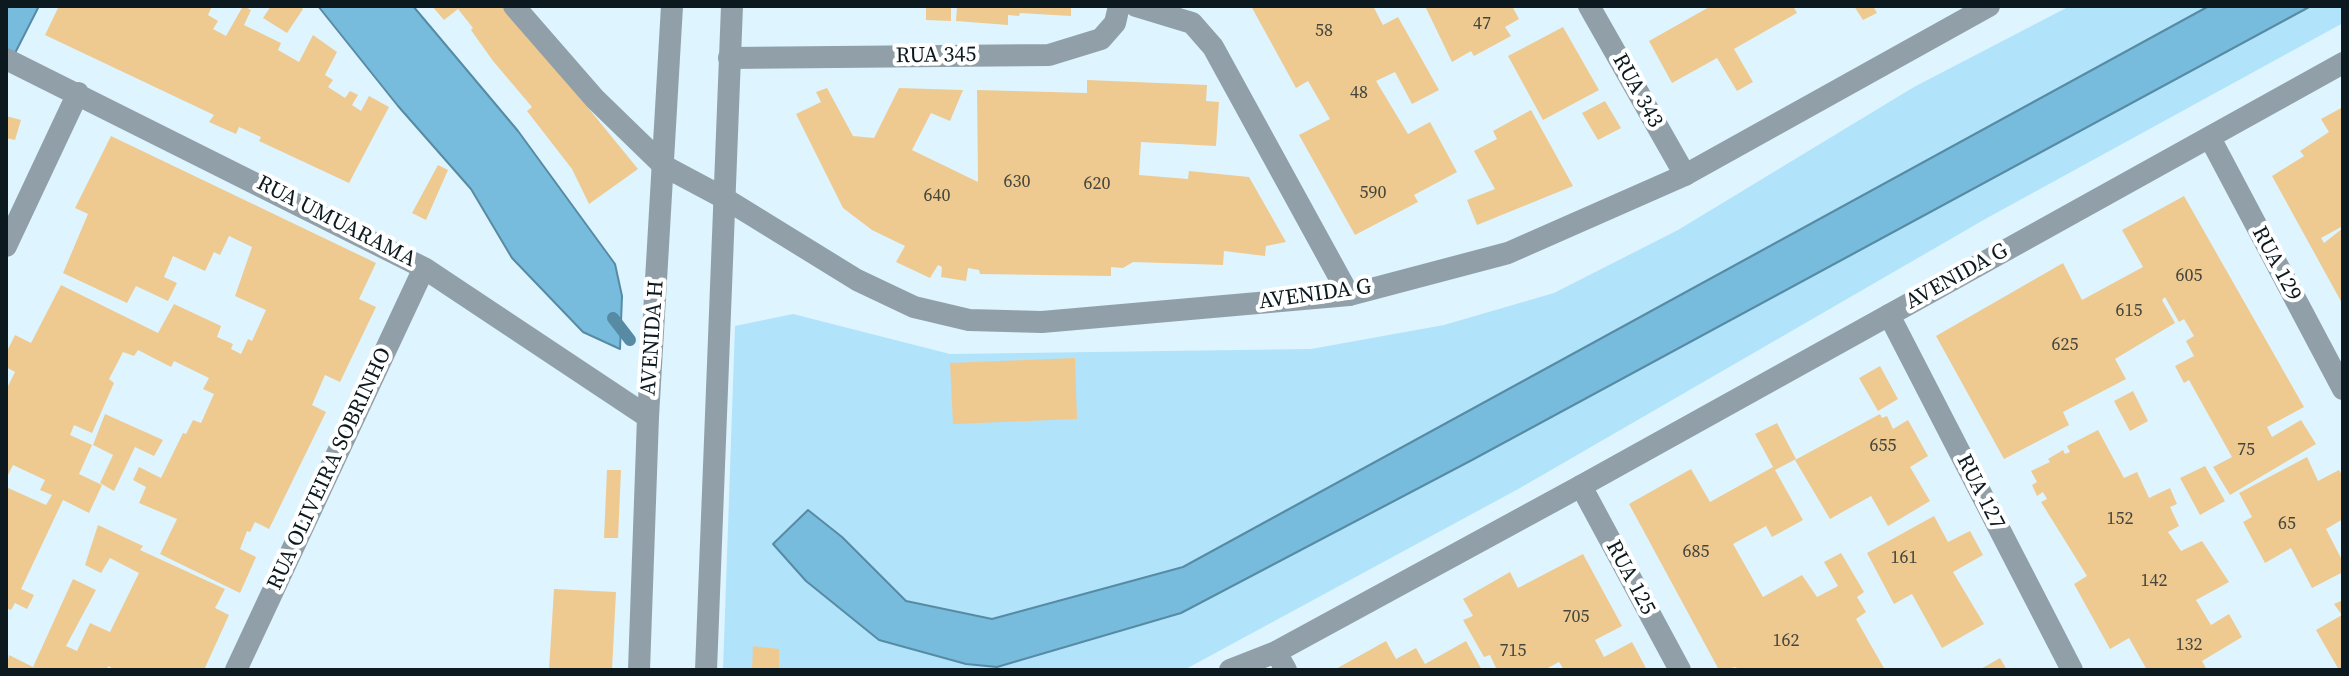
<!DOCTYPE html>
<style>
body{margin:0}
#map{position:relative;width:2349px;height:676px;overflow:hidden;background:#def4ff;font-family:"Source Serif 4",serif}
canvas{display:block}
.frame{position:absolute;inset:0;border:8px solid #0c1a20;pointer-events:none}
</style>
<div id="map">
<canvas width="2349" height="676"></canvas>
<div class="frame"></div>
</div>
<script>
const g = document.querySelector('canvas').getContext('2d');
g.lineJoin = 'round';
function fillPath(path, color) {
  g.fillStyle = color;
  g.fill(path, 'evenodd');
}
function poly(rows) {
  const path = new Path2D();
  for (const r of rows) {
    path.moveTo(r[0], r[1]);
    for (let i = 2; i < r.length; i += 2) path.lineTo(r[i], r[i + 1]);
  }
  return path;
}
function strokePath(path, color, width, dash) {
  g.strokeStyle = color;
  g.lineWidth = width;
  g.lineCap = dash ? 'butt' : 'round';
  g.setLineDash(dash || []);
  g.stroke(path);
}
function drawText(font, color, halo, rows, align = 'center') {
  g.font = font + ' "Source Serif 4",serif';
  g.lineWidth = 8;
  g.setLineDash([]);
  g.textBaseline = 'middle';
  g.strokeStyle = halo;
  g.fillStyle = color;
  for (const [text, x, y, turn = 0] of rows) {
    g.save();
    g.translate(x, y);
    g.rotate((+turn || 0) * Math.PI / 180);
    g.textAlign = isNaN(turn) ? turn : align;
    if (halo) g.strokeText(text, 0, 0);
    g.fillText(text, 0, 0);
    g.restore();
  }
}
const green = poly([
 [2070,6,2343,6,2343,23,1987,218,1520,488,1184,670,723,670,735,326,793,314,950,354,1311,349,1444,325,1554,293,1678,230,1914,87]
]);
const water = poly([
 [6,6,39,6,13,57,6,54,6,6],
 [318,6,413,6,518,131,615,264,622,296,620,349,583,332,512,258,471,189,398,106,318,6],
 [2209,6,2311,6,1472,460,1181,613,997,667,966,664,879,640,806,581,773,544,808,510,842,537,906,601,992,619,1183,567,2209,6]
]);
const stream = poly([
 [613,318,630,340]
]);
const building = poly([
 [59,6,212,6,208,15,218,21,213,29,226,36,243,6,251,10,244,25,281,43,278,50,299,62,313,35,337,52,325,75,333,80,328,87,345,98,350,91,358,95,352,105,361,111,369,96,389,107,349,183,259,141,261,137,239,127,236,134,209,122,214,115,45,35],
 [271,6,300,6,303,9,287,33,263,18],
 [432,6,505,6,638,169,589,204,572,169,527,111,532,107,493,61,471,30,473,28,458,9,444,20],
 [926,6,951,6,951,21,926,20],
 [957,6,1071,6,1071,16,1020,13,1019,16,1008,15,1008,25,956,21],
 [1251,6,1373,6,1383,25,1398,17,1439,90,1412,104,1395,72,1376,81,1408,134,1430,122,1457,172,1414,195,1418,202,1355,235,1299,135,1330,119,1308,81,1296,88],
 [1425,6,1512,6,1519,19,1505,27,1511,36,1474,56,1471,51,1452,62],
 [1711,6,1793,6,1797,13,1734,49,1753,82,1737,91,1717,58,1672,83,1649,41],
 [1854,6,1873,6,1877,13,1863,20],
 [1563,27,1599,90,1543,120,1508,56],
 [1087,80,1207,85,1206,101,1219,102,1216,146,1141,142,1139,175,1188,179,1189,171,1249,177,1286,242,1266,246,1265,256,1224,251,1223,265,1133,262,1123,268,1111,267,1111,276,980,274,979,270,968,268,966,281,941,277,942,267,938,265,930,278,896,262,905,246,872,230,843,208,796,114,821,102,816,92,827,88,853,136,874,138,899,88,963,90,950,121,931,113,912,150,978,182,977,90,1087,93],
 [1605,101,1621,128,1598,140,1582,113],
 [2343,107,2343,226,2321,238,2324,243,2343,228,2343,305,2272,176,2304,156,2300,151,2329,132,2321,119],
 [1531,110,1573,186,1477,225,1467,200,1495,189,1474,151,1497,139,1493,131],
 [6,116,21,120,15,140,6,138],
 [111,136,376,263,359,299,376,307,340,382,325,375,312,405,326,412,269,529,255,522,250,532,247,531,240,549,256,557,240,593,160,554,177,519,139,503,146,487,133,480,139,467,161,478,183,433,186,434,193,420,201,423,214,394,203,389,209,378,174,361,171,367,138,350,134,356,123,352,109,379,114,383,92,433,74,425,70,435,92,445,79,474,102,485,89,513,63,500,21,589,34,595,27,609,15,603,11,610,6,608,6,487,46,505,52,495,40,490,45,480,13,465,6,479,6,390,15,372,6,367,6,353,15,335,31,343,61,285,158,333,174,304,221,326,217,337,233,344,231,349,241,354,248,339,252,341,266,310,235,296,252,247,229,236,220,255,214,252,205,271,173,256,164,277,177,283,168,301,136,286,127,303,63,273,88,214,75,208],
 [438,165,448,170,426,220,412,213],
 [2184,196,2304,407,2267,427,2272,437,2301,420,2316,444,2230,495,2213,467,2232,457,2189,380,2184,383,2175,366,2194,356,2186,341,2194,336,2184,319,2179,322,2165,297,2162,300,2175,323,2115,359,2126,379,2063,412,2069,425,2004,459,1936,336,2063,263,2082,300,2143,267,2122,230],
 [1075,358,1077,419,953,424,950,363],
 [1880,366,1898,399,1878,411,1859,378],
 [2133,391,2148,421,2130,431,2114,401],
 [105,414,163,440,154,456,135,447,114,491,100,483,113,455,93,445],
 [1880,414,1882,418,1887,416,1893,429,1908,420,1928,456,1910,467,1930,501,1888,526,1871,496,1830,519,1795,460],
 [1777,423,1796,459,1775,470,1803,520,1772,537,1766,526,1733,544,1763,597,1802,575,1817,597,1838,586,1824,562,1841,553,1864,592,1857,597,1866,612,1856,619,1885,670,1738,670,1736,667,1719,670,1629,504,1691,469,1710,502,1773,467,1755,434],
 [2098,430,2124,478,2137,472,2149,498,2170,488,2177,504,2170,507,2179,526,2168,532,2181,551,2202,541,2229,582,2196,600,2211,625,2229,614,2242,637,2202,661,2207,670,2147,670,2129,638,2110,649,2074,584,2087,576,2041,502,2047,499,2043,492,2037,496,2032,485,2037,482,2031,471,2050,462,2048,459,2063,450,2065,454,2070,452,2067,446],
 [2307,457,2318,481,2339,470,2343,477,2343,519,2326,529,2343,562,2343,572,2312,588,2291,548,2265,563,2243,522,2252,517,2239,493],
 [2205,466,2225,501,2200,515,2180,478],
 [607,470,621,470,618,538,604,538],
 [1934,516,1948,542,1970,531,1983,555,1953,572,1984,624,1942,648,1912,594,1894,604,1867,553],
 [98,525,143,546,140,550,225,589,215,608,229,615,204,670,116,670,108,666,107,670,6,670,9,655,33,667,73,579,96,590,66,646,77,651,90,623,110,632,139,573,110,558,101,573,85,565],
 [1583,554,1622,626,1595,640,1604,657,1632,642,1647,670,1564,670,1559,662,1544,670,1497,670,1490,655,1484,657,1463,620,1473,616,1463,599,1510,572,1518,588],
 [554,589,616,592,612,670,549,670],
 [2343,600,2343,670,2339,670,2316,630,2342,615,2334,604],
 [1386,641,1396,659,1416,648,1425,664,1466,641,1482,670,1334,670],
 [753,646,779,649,779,670,752,670],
 [2000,658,2007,670,1979,670]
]);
const minor = poly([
 [514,6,595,99,664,166],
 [1136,6,1192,23,1213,47,1349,295],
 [1589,6,1685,175],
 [729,58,1049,55,1101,39,1115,23,1119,6],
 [6,59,424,268,648,417],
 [2210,138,2343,389],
 [6,246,78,93],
 [1889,315,2072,670],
 [1581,486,1680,670],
 [1276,652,1286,670],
 [236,670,424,268]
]);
const tertiary = poly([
 [664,166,724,198,857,280,914,307,969,320,1042,322,1349,295,1508,253,1685,175,1989,6],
 [639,670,648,417,672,6],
 [706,670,732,6],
 [1230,670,1276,652,1581,486,2343,63]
]);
const numberNames = [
 ["47",1482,24],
 ["58",1324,31],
 ["48",1359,93],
 ["630",1017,182],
 ["620",1097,184],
 ["590",1373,193],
 ["640",937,196],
 ["605",2189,276],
 ["615",2129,311],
 ["625",2065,345],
 ["655",1883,446],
 ["75",2246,450],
 ["152",2120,519],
 ["65",2287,524],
 ["685",1696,552],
 ["161",1904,558],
 ["142",2154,581],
 ["705",1576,617],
 ["162",1786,641],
 ["132",2189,645],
 ["715",1513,651]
];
const streetNames = [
 ["RUA 345",936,56,-1],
 ["RUA 343",1637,91,61],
 ["RUA UMUARAMA",336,222,27],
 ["RUA 129",2276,264,62],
 ["AVENIDA G",1957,277,-29],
 ["AVENIDA G",1315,295,-8],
 ["AVENIDA H",653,338,-86],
 ["RUA OLIVEIRA SOBRINHO",330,469,-65],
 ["RUA 127",1980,492,63],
 ["RUA 125",1630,578,62]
];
fillPath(green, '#b1e3fb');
fillPath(water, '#77bcdc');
strokePath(water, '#578ba4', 2);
strokePath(stream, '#578ba4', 12);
fillPath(building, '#eeca91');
strokePath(minor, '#91a0a8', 22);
strokePath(tertiary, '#91a0a8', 22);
drawText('18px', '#44463c', null, numberNames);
drawText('22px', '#0c1a20', '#fff', streetNames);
</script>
